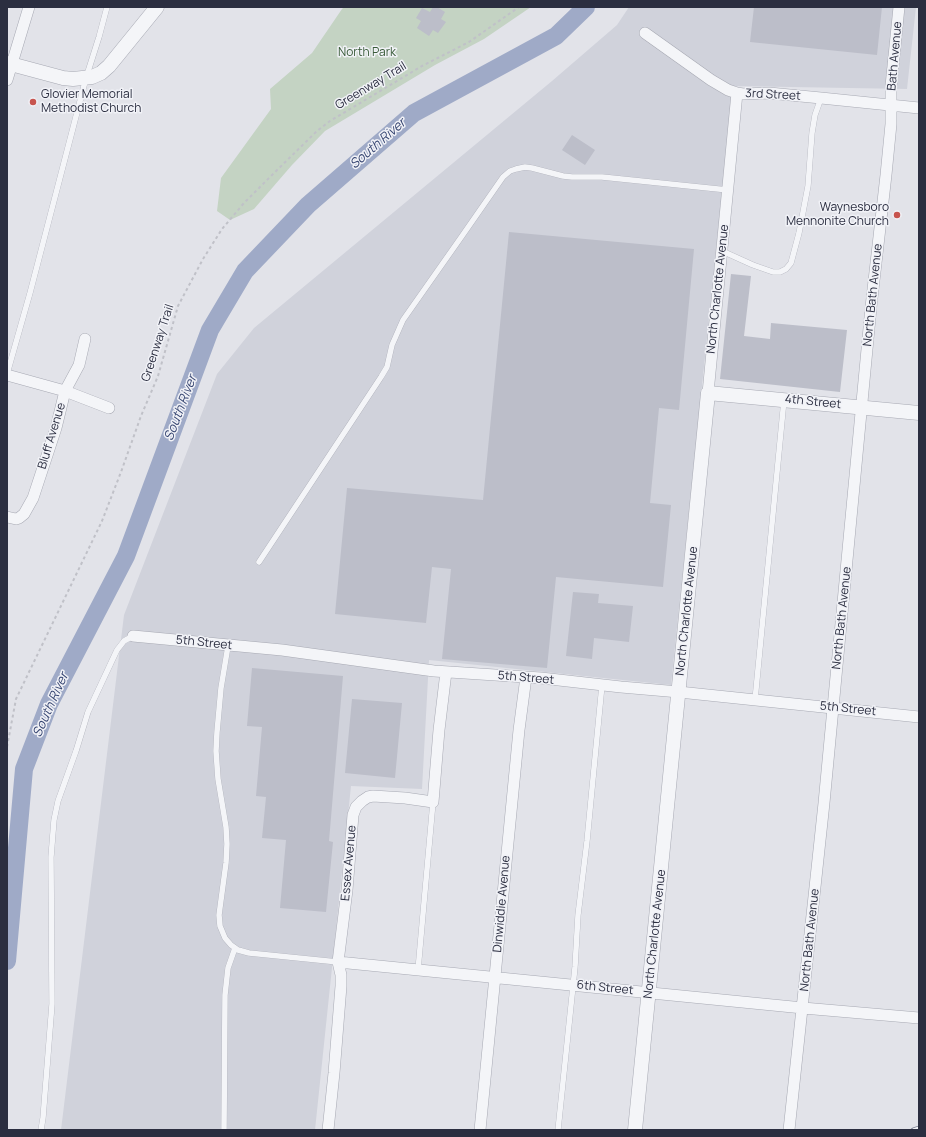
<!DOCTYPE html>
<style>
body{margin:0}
#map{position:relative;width:926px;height:1137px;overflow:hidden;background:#e2e3e9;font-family:Manrope,sans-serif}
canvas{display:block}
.frame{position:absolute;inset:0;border:8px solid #2b2e40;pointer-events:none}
</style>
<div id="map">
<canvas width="926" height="1137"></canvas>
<div class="frame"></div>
</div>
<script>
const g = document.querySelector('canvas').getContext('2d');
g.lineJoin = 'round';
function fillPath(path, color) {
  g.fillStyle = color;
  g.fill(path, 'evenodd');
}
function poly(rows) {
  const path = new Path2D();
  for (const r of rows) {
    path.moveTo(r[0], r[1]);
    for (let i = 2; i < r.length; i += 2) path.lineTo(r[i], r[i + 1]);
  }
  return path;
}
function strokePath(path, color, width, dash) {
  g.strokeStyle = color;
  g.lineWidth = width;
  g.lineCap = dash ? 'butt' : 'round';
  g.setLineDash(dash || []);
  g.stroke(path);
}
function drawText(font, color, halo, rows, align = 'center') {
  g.font = font + ' Manrope,sans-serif';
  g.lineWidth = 3;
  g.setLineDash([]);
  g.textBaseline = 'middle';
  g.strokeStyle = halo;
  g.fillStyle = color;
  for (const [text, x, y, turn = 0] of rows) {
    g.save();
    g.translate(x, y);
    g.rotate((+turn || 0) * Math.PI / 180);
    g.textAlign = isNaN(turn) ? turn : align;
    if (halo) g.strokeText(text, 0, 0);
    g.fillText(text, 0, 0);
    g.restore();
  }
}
const built = poly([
 [629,7,916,7,907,89,733,86,671,685,429,660,422,789,351,786,315,1130,61,1130,124,615,217,374,254,328,552,81,617,25]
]);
const green = poly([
 [344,7,531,7,484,39,435,65,325,131,292,165,254,209,230,220,217,211,221,178,271,109,270,89,312,53,342,9]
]);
const river = poly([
 [7,961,24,769,49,704,126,556,210,330,245,271,308,205,414,113,556,36,586,7]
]);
const building = poly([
 [433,7,437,7,445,12,441,19,446,22,438,33,433,30,429,36,417,28,421,21,416,18,422,8,430,12],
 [754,7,882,7,877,55,750,42],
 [572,135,595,150,585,165,562,150],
 [509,232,694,249,679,410,659,408,650,503,671,505,663,587,556,577,547,668,442,659,451,569,432,567,426,623,335,614,347,488,483,500],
 [731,274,751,276,744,336,770,339,771,323,847,330,840,392,720,379],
 [573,592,599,594,598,603,633,606,629,642,594,638,592,659,566,656],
 [252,668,343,676,329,841,333,842,326,912,280,908,286,840,262,838,266,797,256,796,262,727,247,726],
 [352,699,402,703,395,778,345,773]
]);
const path = poly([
 [7,747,16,699,102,521,121,472,141,416,158,376,178,306,203,259,222,229,244,203,271,176,317,131,330,121,422,66,469,42,519,7]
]);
const service = poly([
 [722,251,753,265,773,272,780,272,786,269,791,263,799,233,808,186,812,133,815,115,821,98],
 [7,374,30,293,86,78,99,37,107,7],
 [259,562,381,377,387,367,392,345,403,320,462,236,503,177,510,171,516,169,525,167,532,168,563,176,572,177,602,177,728,190],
 [228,646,221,688,217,732,216,751,218,779,226,827,227,844,226,863,219,915,220,926,225,938,231,945,238,950,249,953,338,962],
 [755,700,784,400],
 [418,970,433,802],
 [41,1130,43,1118,52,1004,51,857,54,820,58,801,76,751,88,712,117,650,124,641,133,636],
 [224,1130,225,995,228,968,235,948],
 [558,1130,575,967,578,915,587,841,602,685]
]);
const minor = poly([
 [645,33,711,80,728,90,737,93,743,94,769,93,821,98,919,108],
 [7,80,29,7],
 [7,375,65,391,109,408],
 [708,393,737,93],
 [7,517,16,519,19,518,24,514,33,498,56,428,65,391,79,365,85,339],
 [133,636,282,650,434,671,541,678,621,687,679,692,919,717],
 [338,962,803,1008,919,1018],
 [328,1130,334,1073,341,986,341,975,338,962,347,890,353,815,356,807,362,801,368,797,373,796,405,798,433,802,439,730,446,672],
 [480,1130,519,730,526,677],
 [789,1130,824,803,871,307,886,175,891,124,891,86,899,7]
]);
const tertiary = poly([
 [7,63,63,78,73,79,92,77,101,73,109,66,157,7],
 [635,1130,708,393,919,413]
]);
const rail = poly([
 [913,1130,919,1128]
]);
const markers = [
 [33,102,4,"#c7544e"],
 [897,215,4,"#c7544e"]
];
const parkNames = [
 ["North Park",367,53]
];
const streetNames = [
 ["Bath Avenue",895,56,-85],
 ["Greenway Trail",371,86,-31],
 ["3rd Street",773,95,3],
 ["North Charlotte Avenue",718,289,-84],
 ["North Bath Avenue",873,295,-84],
 ["Greenway Trail",158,343,-72],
 ["4th Street",813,402,6],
 ["Bluff Avenue",52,436,-73],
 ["North Charlotte Avenue",687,611,-84],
 ["North Bath Avenue",842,618,-84],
 ["5th Street",204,643,6],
 ["5th Street",526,678,5],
 ["5th Street",848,709,6],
 ["Essex Avenue",349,863,-85],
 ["Dinwiddie Avenue",502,904,-85],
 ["North Charlotte Avenue",655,934,-84],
 ["North Bath Avenue",810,940,-84],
 ["6th Street",605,988,6]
];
const poiNames = [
 ["Glovier Memorial",41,95],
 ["Methodist Church",41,109],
 ["Waynesboro",889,208,"right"],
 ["Mennonite Church",889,222,"right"]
];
const waterNames = [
 ["South River",378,144,-41],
 ["South River",181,408,-69],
 ["South River",51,705,-66]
];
fillPath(built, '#d0d2db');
fillPath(green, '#c4d3c3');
strokePath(river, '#9faac7', 18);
fillPath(building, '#bcbec9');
strokePath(service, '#a7a9b3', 6);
strokePath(minor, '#a7a9b3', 12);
strokePath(tertiary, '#a7a9b3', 15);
strokePath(path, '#c0c1c8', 2, [3, 3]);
strokePath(service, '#f4f5f8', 5.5);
strokePath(minor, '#f4f5f8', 11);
strokePath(tertiary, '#f4f5f8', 14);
strokePath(rail, '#7c8092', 4.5);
strokePath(rail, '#f1f2f7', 3, [9]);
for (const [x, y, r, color] of markers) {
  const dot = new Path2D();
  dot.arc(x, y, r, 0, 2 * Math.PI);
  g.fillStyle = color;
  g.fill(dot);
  strokePath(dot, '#f1f2f7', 1.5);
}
drawText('12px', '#395b39', '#f1f2f7', parkNames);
drawText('12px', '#2b2e40', '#f1f2f7', streetNames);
drawText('12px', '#2b2e40', '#f1f2f7', poiNames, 'left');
drawText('italic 13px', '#374672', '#f1f2f7', waterNames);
</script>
